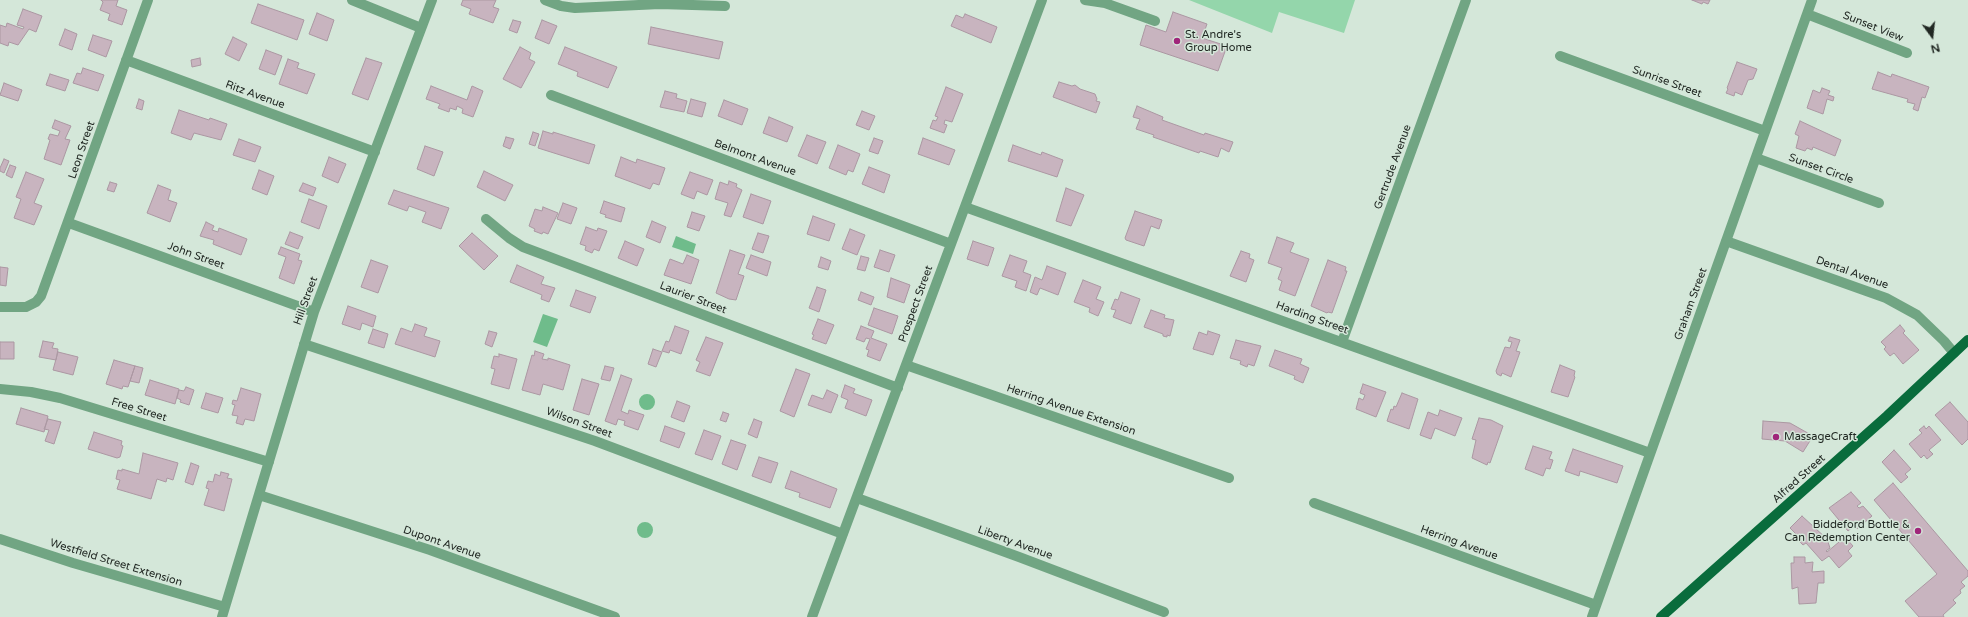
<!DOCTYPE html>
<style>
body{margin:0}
#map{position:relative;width:1968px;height:617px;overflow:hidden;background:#d4e7d9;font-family:"Varela Round",sans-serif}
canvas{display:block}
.north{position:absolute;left:1912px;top:16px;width:40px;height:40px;-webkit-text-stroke:3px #d4e7d9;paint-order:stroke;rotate:165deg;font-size:11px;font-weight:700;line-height:16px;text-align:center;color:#212823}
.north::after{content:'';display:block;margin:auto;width:14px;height:18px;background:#212823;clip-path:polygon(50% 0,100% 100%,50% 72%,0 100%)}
</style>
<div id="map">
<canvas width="1968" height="617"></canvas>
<div class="north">N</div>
</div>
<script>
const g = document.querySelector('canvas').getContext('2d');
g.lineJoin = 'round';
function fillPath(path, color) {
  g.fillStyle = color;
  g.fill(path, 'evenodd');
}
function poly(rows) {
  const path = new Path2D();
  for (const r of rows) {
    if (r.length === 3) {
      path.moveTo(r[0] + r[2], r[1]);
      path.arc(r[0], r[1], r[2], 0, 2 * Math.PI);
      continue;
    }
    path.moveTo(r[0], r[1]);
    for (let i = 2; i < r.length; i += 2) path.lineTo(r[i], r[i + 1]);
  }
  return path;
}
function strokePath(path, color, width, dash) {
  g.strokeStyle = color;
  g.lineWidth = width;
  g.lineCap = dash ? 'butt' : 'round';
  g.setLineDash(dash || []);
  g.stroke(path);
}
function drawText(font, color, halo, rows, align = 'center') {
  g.font = font + ' "Varela Round",sans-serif';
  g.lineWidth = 3;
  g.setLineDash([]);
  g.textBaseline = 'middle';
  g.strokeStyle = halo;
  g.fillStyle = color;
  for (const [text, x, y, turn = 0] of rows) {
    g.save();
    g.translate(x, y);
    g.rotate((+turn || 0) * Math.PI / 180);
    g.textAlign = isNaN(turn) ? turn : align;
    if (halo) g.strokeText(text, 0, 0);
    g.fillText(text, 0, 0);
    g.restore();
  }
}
const green = poly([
 [1189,0,1355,0,1344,33,1279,12,1272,33]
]);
const water = poly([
 [676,236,696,244,693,254,672,247],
 [543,314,558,319,547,347,533,342],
 [647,402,8],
 [645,530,8]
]);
const building = poly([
 [101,0,118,0,116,6,127,10,122,25,108,20,110,14,100,10,103,2,101,0],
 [463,0,496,0,493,7,499,9,493,23,469,14,471,9,461,5,463,0],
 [1692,0,1710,0,1708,4,1703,2,1702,4,1692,0],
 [258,4,304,20,297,40,251,23,258,4],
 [23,9,42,16,36,32,29,29,18,45,9,42,8,46,0,43,0,25,6,27,7,23,23,29,24,27,17,25,23,9],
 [1173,12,1207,24,1202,38,1227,46,1218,71,1140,45,1146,25,1166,32,1173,12],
 [317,13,334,20,327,41,309,34,317,13],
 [965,14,997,27,991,43,951,26,956,15,963,18,965,14],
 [513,20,521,22,517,33,509,30,513,20],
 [542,20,557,26,549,44,535,38,542,20],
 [651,27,723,42,719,59,648,44,651,27],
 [65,29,77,34,72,50,59,45,65,29],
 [93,35,112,41,106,57,88,50,93,35],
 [233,37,247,44,239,61,225,54,233,37],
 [520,47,531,53,529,59,535,62,521,88,503,79,520,47],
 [565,47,617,67,608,88,577,76,578,72,558,64,565,47],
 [266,50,282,56,275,75,259,69,266,50],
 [200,58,201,65,192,67,191,60,200,58],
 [366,58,382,63,368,100,352,94,366,58],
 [288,59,299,63,297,68,315,74,307,94,279,84,288,59],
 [1737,62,1757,69,1753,79,1748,80,1742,95,1735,92,1734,96,1726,93,1728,89,1727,88,1737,62],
 [83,68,104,75,98,91,73,83,77,73,81,74,83,68],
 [1878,72,1891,77,1892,74,1929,87,1925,98,1922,97,1918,111,1913,109,1915,104,1907,102,1908,99,1872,89,1878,72],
 [50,74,69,80,65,91,46,85,50,74],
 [1059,82,1072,86,1075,85,1080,89,1095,94,1097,99,1096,101,1100,102,1096,113,1053,97,1059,82],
 [4,83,22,90,18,101,0,95,4,83],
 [431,86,467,100,472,86,483,91,473,117,462,113,463,109,457,106,456,110,450,108,449,112,438,108,440,104,426,99,431,86],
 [946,87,963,94,952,122,945,120,944,124,947,125,944,133,930,128,933,120,936,121,938,117,935,116,946,87],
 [1822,88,1830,91,1828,95,1834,97,1833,101,1827,99,1823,114,1807,108,1813,90,1820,93,1822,88],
 [665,91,677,94,676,98,687,101,684,112,660,107,665,91],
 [139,99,144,101,142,110,136,108,139,99],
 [691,99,706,103,702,117,687,113,691,99],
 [724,100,748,109,742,125,718,116,724,100],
 [1137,106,1163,117,1162,120,1204,135,1205,133,1233,142,1229,152,1221,148,1218,157,1200,151,1199,153,1153,137,1154,135,1136,129,1140,119,1133,117,1137,106],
 [179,110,209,120,210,118,227,124,221,140,194,133,191,140,171,133,179,110],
 [862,111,875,116,869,130,856,125,862,111],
 [769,117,793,127,787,142,763,133,769,117],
 [55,120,71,126,65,139,70,140,61,165,44,159,50,140,48,139,50,134,58,136,60,131,52,128,55,120],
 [1800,121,1841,140,1835,156,1813,147,1812,150,1807,148,1805,151,1796,148,1799,136,1795,134,1800,121],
 [543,131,553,134,553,132,595,145,589,164,538,148,543,131],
 [533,132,539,134,535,146,529,144,533,132],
 [807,135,826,142,817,164,798,156,807,135],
 [506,137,514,139,510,149,503,146,506,137],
 [874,138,883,141,878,154,869,151,874,138],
 [923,138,955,150,949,165,918,154,923,138],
 [239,139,261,147,255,162,233,155,239,139],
 [838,145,860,154,853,172,848,170,846,175,829,168,838,145],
 [1013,145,1041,155,1042,152,1063,160,1057,177,1008,161,1013,145],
 [425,146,443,152,434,176,417,169,425,146],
 [329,157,346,164,338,183,322,176,329,157],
 [621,157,636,163,637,159,665,168,659,185,653,183,650,189,615,176,621,157],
 [4,159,9,161,4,173,0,171,0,168,4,159],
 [10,165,16,167,12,178,6,175,10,165],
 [869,167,890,175,884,193,862,184,869,167],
 [259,170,274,176,267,195,252,189,259,170],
 [484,171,513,185,505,201,477,187,484,171],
 [26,172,44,179,34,203,42,206,34,225,14,218,21,199,16,197,26,172],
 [690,172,713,180,707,195,697,191,694,199,681,194,690,172],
 [729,181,737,184,736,187,742,190,731,217,724,215,728,203,715,199,720,182,728,185,729,181],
 [110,182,117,184,114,192,107,190,110,182],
 [303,183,316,188,313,196,299,191,303,183],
 [158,185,171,190,168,200,177,203,170,222,147,213,158,185],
 [1066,188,1084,195,1071,226,1056,221,1066,188],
 [394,190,449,208,441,229,422,222,426,212,409,206,407,211,388,204,394,190],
 [751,194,771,201,763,224,743,217,751,194],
 [309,199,327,206,319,229,301,222,309,199],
 [604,201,625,208,621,222,605,217,606,215,600,213,604,201],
 [563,203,577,208,571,224,557,219,563,203],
 [543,207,558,213,548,234,543,232,542,234,534,231,535,229,529,226,535,209,542,211,543,207],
 [1135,211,1162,220,1159,229,1151,226,1144,246,1126,240,1125,238,1135,211],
 [692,212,705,216,699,231,687,227,692,212],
 [813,216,835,224,829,241,807,234,813,216],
 [652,221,666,227,660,243,646,237,652,221],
 [206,222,214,226,212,230,218,232,219,228,247,239,241,255,213,244,214,240,200,236,206,222],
 [586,227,597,231,598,228,607,231,599,251,594,249,592,253,585,250,586,246,580,244,586,227],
 [850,229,865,235,857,255,842,249,850,229],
 [290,232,303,237,298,249,285,244,290,232],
 [472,233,498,256,484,270,459,246,472,233],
 [758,233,769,236,763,253,752,249,758,233],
 [1277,237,1294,243,1290,252,1309,259,1295,296,1279,290,1282,281,1278,279,1282,268,1268,263,1277,237],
 [625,241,644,249,637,266,618,258,625,241],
 [973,241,994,248,988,266,967,259,973,241],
 [281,247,300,254,298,260,302,261,294,284,279,278,286,257,278,254,281,247],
 [730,250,745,255,738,274,744,276,736,300,729,299,716,293,730,250],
 [880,250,895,255,889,272,874,267,880,250],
 [1241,251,1250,254,1249,258,1254,260,1246,282,1230,276,1241,251],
 [687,255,699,260,691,284,664,275,670,259,683,264,687,255],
 [751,255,771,262,767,276,746,268,751,255],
 [1010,255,1027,261,1023,272,1031,275,1026,291,1015,287,1017,281,1002,276,1010,255],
 [861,256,869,258,865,271,857,269,861,256],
 [821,257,831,261,828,270,818,267,821,257],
 [371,260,388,266,378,293,361,287,371,260],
 [1328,260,1346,267,1345,271,1347,271,1332,313,1328,312,1327,313,1311,306,1328,260],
 [517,265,544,277,541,284,555,288,549,302,541,299,542,295,510,282,517,265],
 [1047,266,1066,273,1058,295,1040,288,1037,295,1030,292,1035,277,1042,280,1047,266],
 [0,267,8,268,6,286,0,285,0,267],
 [891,278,910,285,904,303,887,297,891,278],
 [1083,280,1101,287,1096,299,1104,302,1098,316,1089,312,1090,308,1074,302,1083,280],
 [817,287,826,290,819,312,809,308,817,287],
 [576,290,596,297,590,313,570,306,576,290],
 [861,292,874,297,871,305,858,300,861,292],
 [1121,292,1140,299,1131,324,1113,317,1116,310,1111,309,1115,299,1118,300,1121,292],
 [348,306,376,316,373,327,362,323,360,330,342,324,348,306],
 [874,308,898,316,892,334,868,325,874,308],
 [1151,310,1165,315,1164,318,1174,320,1170,336,1167,335,1167,337,1163,336,1163,334,1144,327,1151,310],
 [818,319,834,325,826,344,812,339,814,335,812,334,818,319],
 [415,324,427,328,424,336,440,341,435,357,395,344,401,328,412,332,415,324],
 [1900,325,1905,331,1903,333,1919,350,1903,364,1894,353,1890,356,1884,349,1886,347,1881,342,1900,325],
 [675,326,689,331,681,354,670,350,669,353,662,351,666,341,669,342,675,326],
 [861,326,874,331,871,338,887,344,880,361,867,356,869,350,866,349,870,339,866,338,864,342,856,339,861,326],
 [373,329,388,334,384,348,368,343,373,329],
 [489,331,497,333,492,347,485,344,489,331],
 [1208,331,1220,335,1213,355,1193,349,1199,332,1207,335,1208,331],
 [706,337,723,343,710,376,696,371,700,362,696,360,706,337],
 [1510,337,1520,340,1516,351,1520,352,1511,377,1502,373,1501,376,1497,374,1496,371,1505,347,1510,348,1512,342,1508,341,1510,337],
 [1236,340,1261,346,1254,366,1248,364,1247,367,1240,364,1241,361,1230,358,1236,340],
 [43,341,54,343,52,348,58,349,56,360,39,357,43,341],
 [0,342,14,342,14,359,0,359,0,342],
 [653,349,662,352,656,367,648,364,653,349],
 [1275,350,1302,359,1300,364,1309,368,1303,383,1294,379,1295,376,1269,366,1275,350],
 [535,351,544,354,542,359,548,360,548,358,570,365,563,390,543,384,540,395,522,390,532,355,534,356,535,351],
 [58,352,78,357,73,375,53,370,58,352],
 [499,354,517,359,509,389,491,384,495,369,491,368,494,356,499,357,499,354],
 [114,360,135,366,128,387,123,386,122,389,106,384,114,360],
 [1560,365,1575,371,1574,376,1575,377,1568,397,1551,392,1560,365],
 [135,366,143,368,139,383,130,381,135,366],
 [605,366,614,368,610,381,601,379,605,366],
 [796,369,810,374,794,417,780,411,796,369],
 [621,375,632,379,621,411,628,414,629,410,644,415,638,430,624,425,625,421,618,419,616,425,605,421,621,375],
 [582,379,599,384,589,415,573,410,582,379],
 [150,380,179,389,175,404,145,395,150,380],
 [1363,384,1386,392,1376,417,1356,409,1359,398,1363,400,1365,395,1360,393,1363,384],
 [845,385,855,389,853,393,872,400,866,416,845,408,848,400,841,397,845,385],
 [186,387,194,390,189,405,180,402,181,400,177,398,179,390,184,391,186,387],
 [241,388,261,394,254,421,245,419,243,425,236,423,238,416,232,415,235,405,232,404,233,400,237,401,241,388],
 [827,390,838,395,831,413,808,405,812,395,823,399,827,390],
 [206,393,223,398,218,413,201,408,206,393],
 [1402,393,1418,399,1409,429,1387,421,1391,409,1393,410,1394,406,1396,407,1402,393],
 [677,401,690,406,684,422,671,417,677,401],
 [1950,402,1968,422,1968,439,1962,445,1935,415,1950,402],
 [21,408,48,416,44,432,16,424,21,408],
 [1440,410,1462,418,1455,436,1435,428,1431,439,1420,435,1428,412,1438,416,1440,410],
 [723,412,729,414,726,422,720,420,723,412],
 [1479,418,1491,420,1503,426,1490,463,1488,462,1487,465,1472,458,1476,440,1472,439,1479,418],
 [48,419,61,422,54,444,45,441,49,430,44,429,48,419],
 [754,419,762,422,757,438,748,434,754,419],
 [1763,421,1790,423,1813,436,1803,452,1785,441,1762,439,1763,421],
 [665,426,685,433,679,448,660,441,665,426],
 [1924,426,1926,429,1929,426,1941,440,1929,450,1933,454,1927,459,1924,455,1921,458,1909,444,1922,433,1919,430,1924,426],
 [704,430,721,436,712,460,695,454,704,430],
 [94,432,122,441,121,445,123,446,120,457,117,458,88,449,94,432],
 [731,440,746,445,737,470,722,464,731,440],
 [1533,446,1552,452,1549,459,1553,460,1550,469,1546,468,1543,476,1525,469,1533,446],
 [1573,449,1623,466,1617,483,1580,471,1579,476,1565,471,1573,449],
 [1894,450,1911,469,1905,474,1908,477,1901,483,1882,462,1894,450],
 [143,453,178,463,173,480,167,478,166,482,157,479,151,499,117,489,120,480,116,479,118,470,122,471,122,469,139,474,143,453],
 [759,457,778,463,771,483,752,476,759,457],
 [191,463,199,466,193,485,185,482,191,463],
 [791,471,837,489,830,508,799,497,800,493,785,488,791,471],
 [221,472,229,474,227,478,232,479,224,511,204,505,209,489,206,488,208,481,213,482,215,474,220,476,221,472],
 [1893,483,1968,571,1968,576,1961,582,1965,586,1960,590,1961,593,1953,600,1956,603,1943,615,1944,617,1919,617,1905,601,1937,574,1874,500,1893,483],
 [1851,492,1861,503,1857,506,1859,508,1863,506,1872,516,1857,529,1854,526,1848,531,1829,508,1851,492],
 [1802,516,1827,539,1830,548,1826,551,1827,552,1845,537,1853,546,1848,551,1852,556,1839,568,1829,556,1822,561,1806,543,1803,545,1798,540,1800,538,1790,528,1802,516],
 [1794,557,1805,557,1805,563,1813,562,1812,572,1824,571,1824,583,1818,583,1816,603,1799,604,1798,587,1792,589,1791,563,1794,563,1794,557]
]);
const minor = poly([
 [352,0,421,28],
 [545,0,561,6,575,8,660,4,725,6],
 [1085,0,1105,3,1155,21],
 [1807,14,1907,53],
 [1560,56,1765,131],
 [126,60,375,152],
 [551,95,951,244],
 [1756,158,1879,203],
 [965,207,1650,453],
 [486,219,509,238,523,247,898,388],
 [69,223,314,312],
 [1726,241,1886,298,1917,315,1944,341,1954,353],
 [0,307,26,307,36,302,41,296,148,0],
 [1342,342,1466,0],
 [304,344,595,441,843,534],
 [906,365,1229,478],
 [0,389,31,392,60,398,269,462],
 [259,495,430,550,615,617],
 [857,498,1019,557,1164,612],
 [1314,503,1596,605],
 [0,539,73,563,225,607],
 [222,617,314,312,432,0],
 [812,617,1042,0],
 [1592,617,1812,0]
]);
const major = poly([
 [1661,617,1887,416,1968,340]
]);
const markers = [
 [1177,41,4,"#a0257a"],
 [1776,437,4,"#a0257a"],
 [1918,531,4,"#a0257a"]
];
const streetNames = [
 ["Sunset View",1873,27,22],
 ["Sunrise Street",1667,82,20],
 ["Ritz Avenue",255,95,20],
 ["Leon Street",82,150,-71],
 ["Belmont Avenue",755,158,20],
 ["Gertrude Avenue",1393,167,-70],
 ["Sunset Circle",1821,169,20],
 ["John Street",196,256,20],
 ["Dental Avenue",1852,273,20],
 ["Laurier Street",693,298,21],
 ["Hill Street",306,301,-70],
 ["Prospect Street",916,304,-70],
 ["Graham Street",1691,304,-70],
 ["Harding Street",1312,318,20],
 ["Free Street",139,410,17],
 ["Herring Avenue Extension",1071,410,19],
 ["Wilson Street",579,423,20],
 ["Alfred Street",1799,479,-42],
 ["Dupont Avenue",442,543,19],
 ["Liberty Avenue",1015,543,20],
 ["Herring Avenue",1459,543,20],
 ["Westfield Street Extension",116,563,17]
];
const poiNames = [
 ["St. Andre's",1185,35],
 ["Group Home",1185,48],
 ["MassageCraft",1784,437],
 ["Biddeford Bottle &",1910,525,"right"],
 ["Can Redemption Center",1910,538,"right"]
];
fillPath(green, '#94d6ab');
fillPath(water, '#6fbc8b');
fillPath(building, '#c8b4bf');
strokePath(building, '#ab97a2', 1);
strokePath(minor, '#71a583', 10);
strokePath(major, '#096c3c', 10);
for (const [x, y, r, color] of markers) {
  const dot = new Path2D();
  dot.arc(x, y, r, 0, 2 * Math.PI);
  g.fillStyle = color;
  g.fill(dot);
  strokePath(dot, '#d4e7d9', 1.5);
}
drawText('11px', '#212823', '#d4e7d9', streetNames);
drawText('11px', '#212823', '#d4e7d9', poiNames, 'left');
</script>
